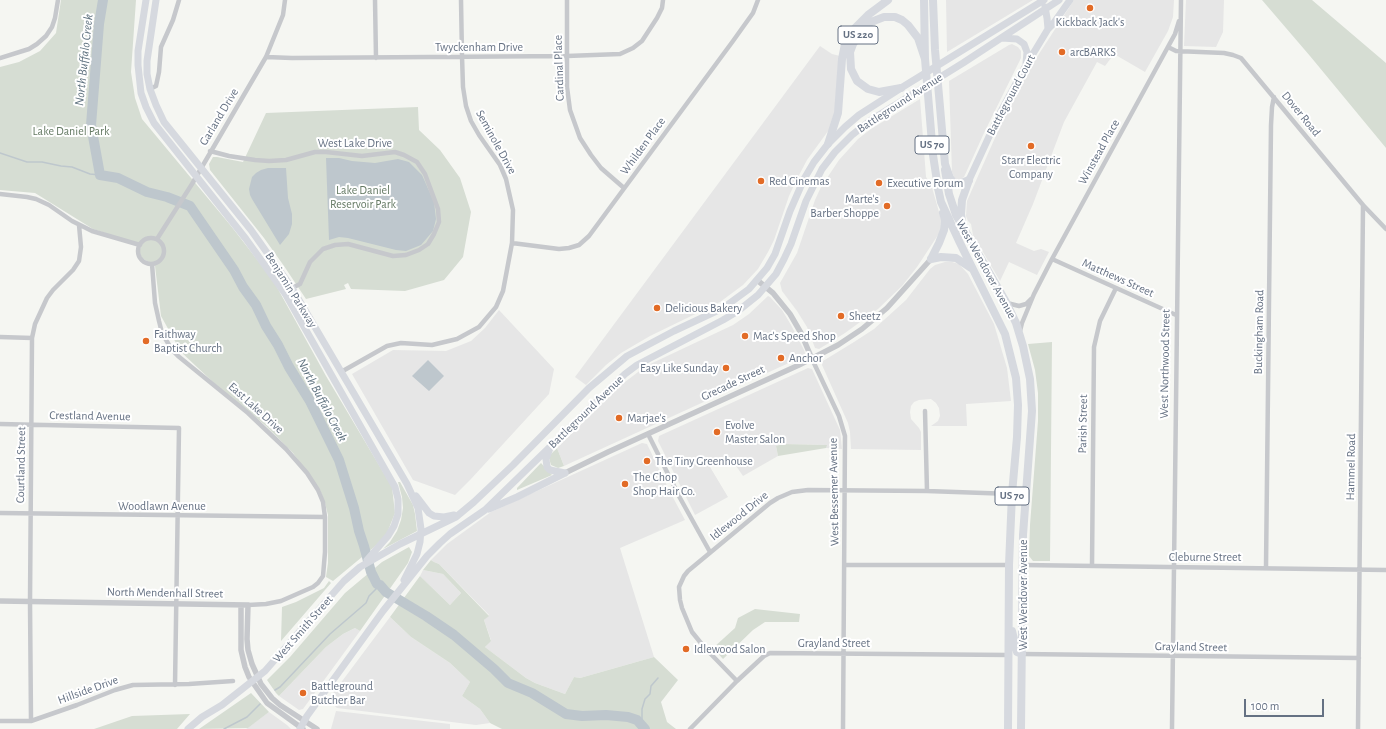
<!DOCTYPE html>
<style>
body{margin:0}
#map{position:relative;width:1386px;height:729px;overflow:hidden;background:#f5f6f2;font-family:"Alegreya Sans",sans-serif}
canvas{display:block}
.scale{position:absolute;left:1244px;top:699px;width:80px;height:18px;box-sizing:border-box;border:2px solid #657183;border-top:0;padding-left:5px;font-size:12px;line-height:14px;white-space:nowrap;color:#657183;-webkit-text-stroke:3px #fff;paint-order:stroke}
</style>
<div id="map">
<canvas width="1386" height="729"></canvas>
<div class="scale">100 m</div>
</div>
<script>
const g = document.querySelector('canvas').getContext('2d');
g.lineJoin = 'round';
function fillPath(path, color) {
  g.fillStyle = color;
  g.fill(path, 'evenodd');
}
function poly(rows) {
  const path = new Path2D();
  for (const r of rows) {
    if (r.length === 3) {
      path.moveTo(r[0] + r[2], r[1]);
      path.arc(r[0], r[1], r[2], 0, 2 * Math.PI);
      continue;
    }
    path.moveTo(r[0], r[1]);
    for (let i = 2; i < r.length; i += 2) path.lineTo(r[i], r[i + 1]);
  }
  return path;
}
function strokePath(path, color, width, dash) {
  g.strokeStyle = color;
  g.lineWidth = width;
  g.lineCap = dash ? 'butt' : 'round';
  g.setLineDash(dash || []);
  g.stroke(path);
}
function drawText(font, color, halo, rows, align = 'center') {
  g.font = font + ' "Alegreya Sans",sans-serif';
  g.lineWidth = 4;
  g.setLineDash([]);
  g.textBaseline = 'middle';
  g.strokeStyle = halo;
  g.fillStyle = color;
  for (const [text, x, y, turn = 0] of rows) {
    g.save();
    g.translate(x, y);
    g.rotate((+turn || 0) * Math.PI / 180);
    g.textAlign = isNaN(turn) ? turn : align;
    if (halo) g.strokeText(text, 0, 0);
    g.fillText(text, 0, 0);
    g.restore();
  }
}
const built = poly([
 [946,0,1033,0,947,52],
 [1074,0,1174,0,1173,17,1168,31,1145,72,1114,54,1105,66,1097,62,1064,122,1033,204,1016,243,1034,251,1041,249,1049,252,1037,275,1009,262,1000,281,973,235,971,224,968,221,966,216,967,201,1006,113,1035,60],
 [1186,0,1224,0,1223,32,1216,47,1184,46],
 [1012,44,1018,47,1021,51,1021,58,984,133,964,177,959,180,956,179,954,177,952,172,949,81,1009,45],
 [820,46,832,54,840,56,836,111,831,127,807,160,797,179,789,196,774,240,768,252,758,269,743,285,720,302,650,336,621,353,606,365,586,385,575,377],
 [920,99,926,177,931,184,941,219,940,232,917,267,902,286,878,309,845,333,819,349,815,348,807,327,797,311,782,291,780,283,797,253,815,200,821,187,839,160,858,139,871,129],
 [945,262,952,262,959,264,968,274,994,324,1007,368,1011,401,966,404,967,426,931,426,938,421,940,416,939,408,936,403,931,399,919,400,914,402,911,406,910,412,911,419,919,428,921,432,921,450,851,449,850,432,848,423,822,365,823,361,854,342,874,329,906,300,930,269,935,265],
 [768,296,770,297,782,310,791,325,804,350,805,353,804,356,564,466,557,448,621,385,646,366,733,325,749,314],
 [499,310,554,369,549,394,471,479,455,495,413,480,352,374,393,350,446,351,471,341,485,328],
 [808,368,812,369,840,430,842,449,826,448,826,445,783,444,776,446,778,456,743,476,730,457,710,467,728,497,695,515,658,441,659,436],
 [642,443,647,444,669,490,685,520,620,548,654,657,580,678,574,677,565,694,535,683,526,678,485,647,491,640,484,620,489,615,439,564,434,562,431,560,447,544,491,512],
 [423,570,443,574,461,593,450,605,420,576],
 [390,617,411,637,450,663,470,682,462,696,480,709,490,723,476,725,337,708,328,700],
 [355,628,360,631,303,709,299,710,279,696,326,647,343,634],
 [336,711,450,724,450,729,331,729],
 [269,712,287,725,291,729,246,729]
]);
const green = poly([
 [61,0,136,0,131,72,135,98,142,119,231,226,273,280,326,376,392,487,395,513,385,538,333,581,326,577,328,563,328,515,325,503,320,490,293,453,266,426,214,383,181,352,161,316,155,266,142,258,139,251,142,245,93,229,35,193,0,190,0,67,19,62,40,51,56,33],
 [1262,0,1312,0,1386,63,1386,148,1310,56],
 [418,107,419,130,440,150,460,178,471,212,463,257,444,280,405,291,351,289,348,283,344,285,346,289,306,299,284,266,264,238,210,170,209,164,213,157,217,157,243,162,266,113],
 [1052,342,1050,561,1033,561,1029,556,1030,525,1038,421,1038,393,1035,370,1028,344],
 [783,444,827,445,826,448,778,456,776,446],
 [557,448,564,466,558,468,551,465,549,458,551,454],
 [541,463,552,475,517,490,517,488],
 [398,482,400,482,413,505,415,514,417,531,383,549,390,542,397,531,401,520,403,508,402,497],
 [409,547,412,552,408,563,360,631,355,628,343,634,326,647,279,696,276,693,267,680,290,657,345,593,382,562],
 [431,560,434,562,439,564,489,616,484,620,491,641,485,647,526,678,535,683,565,694,574,677,580,678,654,657,678,680,661,702,667,722,676,729,502,729,490,723,480,709,462,696,470,682,450,663,411,637,390,617,420,576,450,605,461,593,443,574,423,570],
 [329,581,331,583,281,641,282,607,296,602,324,588],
 [755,609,800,614,799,622,765,622,753,630,723,659,713,648,735,628,738,618],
 [251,693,269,712,248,728,199,729],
 [190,714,177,729,94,729,132,716]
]);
const water = poly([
 [326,158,339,158,352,161,375,163,398,159,409,162,422,175,434,202,436,219,433,231,421,245,406,251,396,250,348,238,339,237,329,240],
 [268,168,286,168,288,198,292,214,292,224,289,234,280,245,252,199,250,195,249,189,252,177,256,173,261,170],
 [428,360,444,376,429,391,412,376]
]);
const stream = poly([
 [0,153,27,162,42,162,61,166,72,167,90,174,100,175],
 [275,690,280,687,330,634,366,603,369,596,380,585],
 [224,729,247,717,260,704],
 [645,729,642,719,642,709,645,699,650,694,651,686,658,678]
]);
const river = poly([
 [103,0,99,24,91,125,100,175,118,178,147,192,167,197,190,206,234,270,243,287,256,305,266,326,278,345,289,367,310,401,339,460,354,508,359,531,364,546,371,572,377,584,380,585,386,592,426,616,454,635,494,669,508,683,532,693,566,714,582,716,606,715,628,717,637,720,645,729]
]);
const minor = poly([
 [375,0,376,58],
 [567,0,567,87,570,110,580,138,591,155,601,168,624,188],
 [1168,47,1176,51,1224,53,1233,55,1241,58,1363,205,1386,229],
 [266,57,292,58,567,56,620,54,633,48,642,41,657,18,662,8,663,0],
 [0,58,29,49,37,44,46,36,52,27,55,18,58,0],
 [150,89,156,86,159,72,161,47,173,20,179,0],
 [210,151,229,156,255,160,269,161,286,160,315,152,326,152,362,156,395,152,404,155,417,162,425,174,438,209,439,222,434,234,428,244,419,250,406,255,393,256,348,244,335,245,323,249,310,262,300,284,292,288],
 [0,194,27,197,36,199,49,205,72,221,92,231,140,245],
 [151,251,13],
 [157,239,192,184,266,57,283,15,285,0],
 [512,243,559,249,569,248,579,245,589,236,733,41,753,13,758,0],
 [1052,259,1176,315],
 [152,264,155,303,159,321,162,333,172,350,178,356,248,413,286,449,307,473,318,490,323,502,325,517,325,552,323,576,318,583,313,587,281,601,266,604,248,605],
 [1007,303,1019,306,1026,304,1031,299],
 [1020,331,1022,323,1034,294,1052,259,1175,34,1179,21],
 [0,337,32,338],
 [812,359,839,416,845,436,843,729],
 [341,372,387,346,401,343,432,345,457,339,479,327,496,307,503,291,512,243,513,210,506,179,500,165,479,135,471,121,466,106,463,87,462,56,461,0],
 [925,411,927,491],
 [0,424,179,428,175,685],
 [648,434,680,498,710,552],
 [0,513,325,517],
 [845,565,1009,565],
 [1023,565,1386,570],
 [1092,566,1094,347,1100,321,1116,288],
 [1266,567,1271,125,1272,107,1274,97],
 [1022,654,1359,658],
 [737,681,705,648,692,632,682,608,680,600,679,587,684,576,688,571,770,503,778,498,792,492,808,490,927,491,1012,494],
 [0,721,31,721,77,705,115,690,133,685,189,684,233,681],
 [31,721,30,602,32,338,35,324,47,298,53,290,73,270,79,261,81,247,79,225],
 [690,729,737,681,764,656,770,653,1009,655],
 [1172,729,1181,0],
 [1358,729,1363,205]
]);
const tertiary = poly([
 [757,280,773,293,790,314,801,333,812,359],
 [565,473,608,452,799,365,838,345,862,329,887,308,931,259],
 [0,601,248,605,247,639,248,650,252,664,261,684,272,698,280,705,317,729],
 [241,605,241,650,245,667,249,677,267,703,303,729]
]);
const primary = poly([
 [146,0,138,51,138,65,141,93,146,107,154,123,246,239,286,295,395,487,398,499,398,514,394,526,388,536,367,560],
 [156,0,147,61,147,74,150,89,156,105,164,122,251,230,292,288,407,484,418,508,421,529,420,542,417,554,404,580],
 [1048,29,1053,24,1070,0],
 [1002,38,1017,39,1024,44,1027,52,1026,63],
 [969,180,999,115,1025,67,1048,29,1047,18,1045,7],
 [550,448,546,459,547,467,550,470,565,473],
 [416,496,429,513,434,516,444,517,454,515],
 [489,509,517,497,565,473],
 [188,729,202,717,222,705,265,671,329,598,344,581,360,567,400,544,456,517,474,502,513,465,589,388,627,356,674,331,723,308,749,289,767,268,775,254,790,211,804,179,814,162,828,144,845,127,859,115,901,88,1044,0],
 [300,729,307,716,383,611,427,556,440,543,450,534,485,510,625,374,637,365,723,320,738,311,758,295,776,274,784,259,791,244,806,201,822,169,835,152,852,135,871,120,963,63,1059,0]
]);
const trunk = poly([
 [945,170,949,194,956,215,1006,302,1016,323,1023,346,1030,379,1032,411,1023,535,1021,729],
 [938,188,941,202,960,243,1005,334,1016,378,1018,405,1017,437,1012,494,1009,565,1008,729],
 [962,222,961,214,962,200,969,180],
 [931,259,939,243,944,230,945,220,943,213],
 [931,259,941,257,956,258,971,268],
 [1012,631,1017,652,1022,654]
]);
const motorway = poly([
 [924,0,925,59,933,155,938,188],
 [933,0,935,50,945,164,950,178,954,183,959,184,969,180],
 [901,88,879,92,868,89,857,81,851,69,850,52,853,44,865,27,871,22,884,17,895,17,902,20,908,25,918,38,925,59],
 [828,144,838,113,842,59,845,44,853,30,868,15,888,0]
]);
const markers = [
 [1090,8,4,"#e26b26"],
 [1062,52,4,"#e26b26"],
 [1031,146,4,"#e26b26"],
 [761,181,4,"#e26b26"],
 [879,183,4,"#e26b26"],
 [887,206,4,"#e26b26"],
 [657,308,4,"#e26b26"],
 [841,316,4,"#e26b26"],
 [745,336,4,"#e26b26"],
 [146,341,4,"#e26b26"],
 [781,358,4,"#e26b26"],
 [726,368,4,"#e26b26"],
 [619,418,4,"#e26b26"],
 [717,432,4,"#e26b26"],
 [647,461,4,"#e26b26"],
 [625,484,4,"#e26b26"],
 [686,649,4,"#e26b26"],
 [303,693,4,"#e26b26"]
];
const shields = [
 [858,35,40],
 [932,145,34],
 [1012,496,34]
];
const shieldNames = [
 ["US 220",858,35],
 ["US 70",932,145],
 ["US 70",1012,496]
];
const poiNames = [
 ["Kickback Jack's",1090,22,"center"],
 ["arcBARKS",1070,52],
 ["Starr Electric",1031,160,"center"],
 ["Company",1031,174,"center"],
 ["Red Cinemas",769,181],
 ["Executive Forum",887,183],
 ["Marte's",879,199,"right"],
 ["Barber Shoppe",879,213,"right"],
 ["Delicious Bakery",665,308],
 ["Sheetz",849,316],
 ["Faithway",154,334],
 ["Baptist Church",154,348],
 ["Mac's Speed Shop",753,336],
 ["Anchor",789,358],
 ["Easy Like Sunday",718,368,"right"],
 ["Marjae's",627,418],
 ["Evolve",725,425],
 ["Master Salon",725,439],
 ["The Tiny Greenhouse",655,461],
 ["The Chop",633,477],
 ["Shop Hair Co.",633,491],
 ["Idlewood Salon",694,649],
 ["Battleground",311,686],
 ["Butcher Bar",311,700]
];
const streetNames = [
 ["Twyckenham Drive",479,47],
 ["Cardinal Place",559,68,-92],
 ["Battleground Court",1011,95,-62],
 ["Battleground Avenue",900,103,-33],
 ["Dover Road",1301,114,51],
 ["Garland Drive",219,117,-59],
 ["Seminole Drive",496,142,61],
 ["West Lake Drive",355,143],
 ["Whilden Place",643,146,-54],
 ["Winstead Place",1099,152,-61],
 ["West Wendover Avenue",986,269,61],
 ["Matthews Street",1118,278,24],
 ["Benjamin Parkway",291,290,58],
 ["Buckingham Road",1259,332,-89],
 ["West Northwood Street",1165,364,-89],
 ["Grecade Street",733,383,-25],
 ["East Lake Drive",256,408,42],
 ["Battleground Avenue",586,412,-44],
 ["Crestland Avenue",90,416,1],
 ["Parish Street",1083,424,-89],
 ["Courtland Street",21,465,-89],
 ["Hammel Road",1351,467,-89],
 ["West Bessemer Avenue",834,492,-91],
 ["Woodlawn Avenue",162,506],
 ["Idlewood Drive",739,516,-39],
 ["Cleburne Street",1205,557],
 ["North Mendenhall Street",165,593,1],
 ["West Wendover Avenue",1023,595,-90],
 ["West Smith Street",303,629,-49],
 ["Grayland Street",834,643],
 ["Grayland Street",1191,647,1],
 ["Hillside Drive",88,690,-20]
];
const parkNames = [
 ["Lake Daniel Park",71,131],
 ["Lake Daniel",363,190],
 ["Reservoir Park",363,204]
];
const waterNames = [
 ["North Buffalo Creek",84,60,-84],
 ["North Buffalo Creek",322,400,62]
];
fillPath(built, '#e6e6e6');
fillPath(green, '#d6ddd3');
fillPath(water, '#bec7cd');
strokePath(stream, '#bec7cd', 1.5);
strokePath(river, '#bec7cd', 10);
strokePath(minor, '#c6c8cc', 4.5);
strokePath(tertiary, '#c6c8cc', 5.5);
strokePath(primary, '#d6d9df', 7);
strokePath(trunk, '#d6d9df', 8);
strokePath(motorway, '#d6d9df', 8);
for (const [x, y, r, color] of markers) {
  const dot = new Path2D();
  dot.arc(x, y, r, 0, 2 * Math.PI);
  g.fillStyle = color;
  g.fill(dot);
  strokePath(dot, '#fff', 1.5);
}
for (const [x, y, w] of shields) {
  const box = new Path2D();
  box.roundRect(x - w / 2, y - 9, w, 18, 3);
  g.fillStyle = '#fff';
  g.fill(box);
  strokePath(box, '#657183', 1);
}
drawText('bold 11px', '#657183', null, shieldNames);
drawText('12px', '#657183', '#fff', poiNames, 'left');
drawText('12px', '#657183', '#fff', streetNames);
drawText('12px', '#657a64', '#fff', parkNames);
drawText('italic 13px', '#607380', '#fff', waterNames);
</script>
